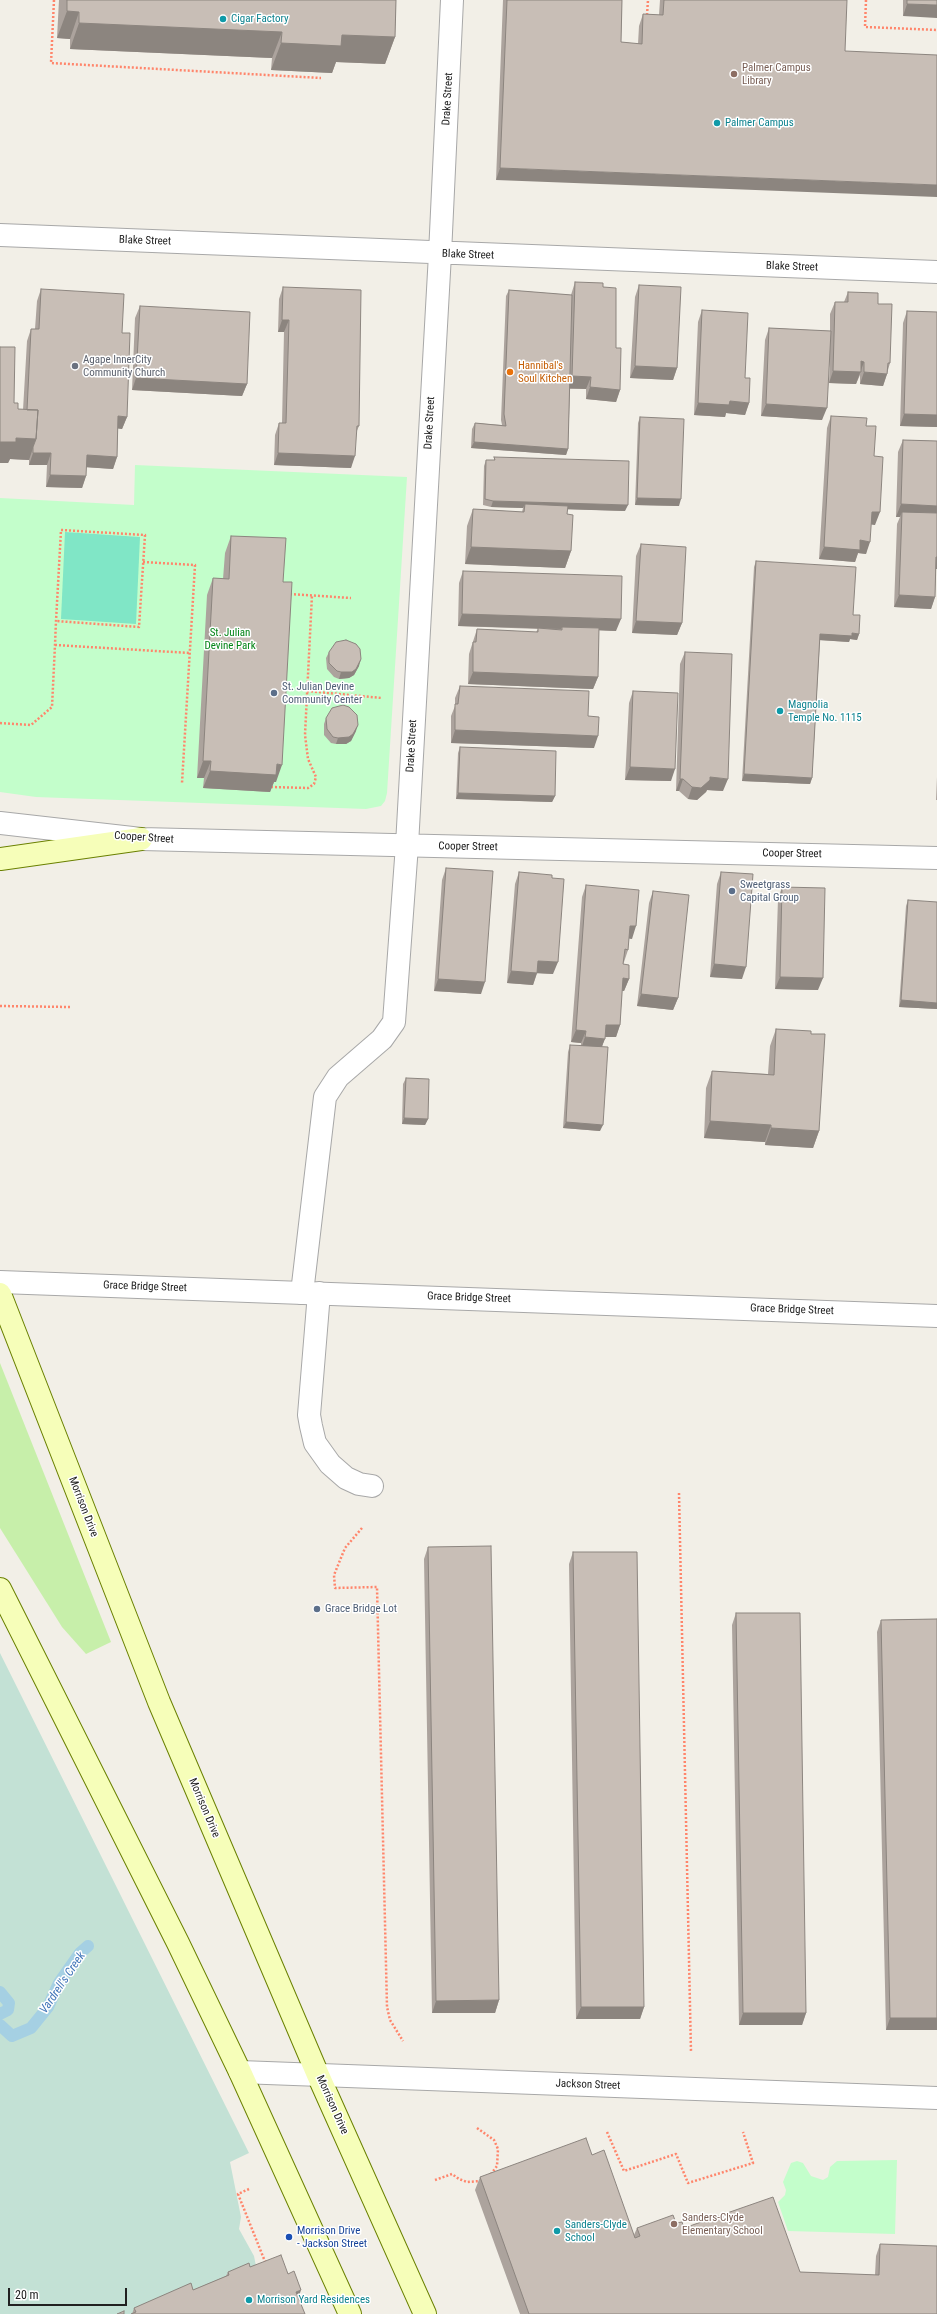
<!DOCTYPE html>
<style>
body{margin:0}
#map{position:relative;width:937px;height:2314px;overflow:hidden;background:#f2efe7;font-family:"Roboto Condensed",sans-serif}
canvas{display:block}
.scale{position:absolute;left:8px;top:2288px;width:119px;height:18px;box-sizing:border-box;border:2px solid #212121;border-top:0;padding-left:5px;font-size:12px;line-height:14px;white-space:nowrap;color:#212121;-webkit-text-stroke:3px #fff;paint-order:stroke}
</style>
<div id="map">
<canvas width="937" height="2314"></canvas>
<div class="scale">20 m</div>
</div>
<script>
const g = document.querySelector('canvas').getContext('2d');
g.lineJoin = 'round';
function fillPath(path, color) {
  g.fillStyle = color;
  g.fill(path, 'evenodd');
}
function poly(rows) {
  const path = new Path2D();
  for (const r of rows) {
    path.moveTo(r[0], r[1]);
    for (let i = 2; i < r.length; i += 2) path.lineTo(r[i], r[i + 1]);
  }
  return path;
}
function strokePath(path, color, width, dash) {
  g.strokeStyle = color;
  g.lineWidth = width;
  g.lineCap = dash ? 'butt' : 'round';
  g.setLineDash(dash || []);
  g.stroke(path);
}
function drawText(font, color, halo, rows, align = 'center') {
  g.font = font + ' "Roboto Condensed",sans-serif';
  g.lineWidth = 3;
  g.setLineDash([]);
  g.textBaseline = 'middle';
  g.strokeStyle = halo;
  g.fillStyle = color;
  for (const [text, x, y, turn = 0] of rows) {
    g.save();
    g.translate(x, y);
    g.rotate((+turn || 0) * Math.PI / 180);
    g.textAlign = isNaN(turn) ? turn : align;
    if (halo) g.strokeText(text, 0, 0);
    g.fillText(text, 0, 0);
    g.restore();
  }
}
const grass = poly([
 [0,1363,111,1642,86,1654,62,1627,0,1528]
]);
const wetland = poly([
 [0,1653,249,2153,230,2162,241,2217,239,2229,254,2256,257,2271,158,2314,0,2314]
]);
const park = poly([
 [135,465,407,477,387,793,385,801,381,806,366,809,36,797,0,792,0,498,134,505],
 [897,2160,895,2234,788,2231,778,2202,785,2195,786,2190,783,2182,791,2163,797,2161,803,2163,811,2176,823,2180,828,2177,830,2167,837,2161]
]);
const pitch = poly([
 [65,532,140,537,136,624,61,619]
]);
const stream = poly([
 [0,1992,9,2003,8,2010,0,2014],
 [0,2025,12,2036,31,2028,48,2007,59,1983,80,1953,88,1946]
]);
const path = poly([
 [54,0,51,63,321,78],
 [866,0,865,27,937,30],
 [647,15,648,0],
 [143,562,195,565,182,783],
 [290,594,351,598],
 [55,645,190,653],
 [307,691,382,698],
 [0,723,31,725,52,707,55,645,56,621,61,530,145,535,139,627,56,621],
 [271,787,308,788,314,784,316,777,308,759,305,735,312,595],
 [0,1006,70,1007],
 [679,1493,691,2052],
 [362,1528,345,1548,334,1575,335,1588,377,1587,387,2007,390,2020,403,2041],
 [477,2128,494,2140,498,2149,497,2166,491,2174],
 [607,2132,624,2171,676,2154,688,2183,753,2163,743,2132],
 [435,2180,452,2174,459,2179,467,2182,480,2181],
 [249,2189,238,2194,266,2264]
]);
const service = poly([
 [302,1293,325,1097,338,1077,382,1039,394,1022,407,845],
 [319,1293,309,1415,311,1426,315,1443,330,1464,346,1478,359,1484,372,1486]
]);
const minor = poly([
 [0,235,937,272],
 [0,823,141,839,937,858],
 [407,845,440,254,452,0],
 [0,1282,937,1316],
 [240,2072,937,2098]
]);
const secondary = poly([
 [0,859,141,839],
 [0,1294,159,1702,318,2075,425,2314],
 [0,1589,178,1943,240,2072,350,2314]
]);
const wall = poly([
 [59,0,396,0,395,37,385,64,336,62,332,73,271,70,272,58,70,49,70,39,57,38],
 [503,0,622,0,621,42,638,44,639,26,643,14,659,15,660,0,847,0,496,180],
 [903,0,937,0,903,16],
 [575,282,603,287,616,348,620,390,616,402,586,399,586,389,570,389,568,449,566,455,471,448,472,429,475,423,502,425,501,420,506,296,509,290,571,295],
 [639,285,677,368,673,380,630,378,635,297],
 [283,287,359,426,356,433,351,468,274,465,275,435,279,423,282,423,284,332,278,332,279,299],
 [41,289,122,333,127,417,122,429,118,428,117,457,113,469,86,467,86,476,82,488,46,487,47,465,29,465,29,459,29,460,10,459,8,463,0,463,0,347,14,403,18,409,23,410,27,341,31,329,35,329,37,301],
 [848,292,878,304,890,363,888,370,887,374,883,386,860,384,860,375,856,384,829,383,830,360,822,420,761,416,765,340,769,328,830,331,830,314,835,302,844,302],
 [140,306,247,384,242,396,132,390,135,318],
 [702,310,745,378,749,403,745,415,726,413,725,417,694,415,698,322],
 [907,311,937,312,937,427,900,426,903,323],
 [831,416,866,426,874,456,875,525,871,524,866,554,858,553,855,562,819,559,827,428],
 [640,417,679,506,635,505,638,423],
 [903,440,937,441,937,569,936,569,935,597,931,609,894,607,897,524,900,517,896,517,898,452],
 [494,457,625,511,567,509,567,514,571,551,565,568,465,564,467,526,473,509,522,512,523,508,491,507,483,505,484,466,486,460,494,460],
 [231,536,283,582,276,782,274,782,270,792,203,788,204,778,197,778,207,595,213,578,223,579,225,553],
 [641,544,682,623,677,635,632,633,636,556],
 [756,561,853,615,859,634,857,640,850,639,849,642,820,640,812,778,810,784,742,781,754,567],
 [463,571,616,631,599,630,598,677,593,689,468,684,469,654,477,629,536,632,538,629,458,626,459,583],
 [329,652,359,666,354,675,349,678,339,679,334,677,327,669,326,658],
 [685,652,723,791,707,790,706,792,697,800,688,799,679,791,676,791,680,664],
 [460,686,588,716,594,748,451,743,451,716,455,706,455,698],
 [633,691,671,781,625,780,629,703],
 [326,718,356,731,351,741,346,744,336,744,331,743,324,735,324,724],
 [460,747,555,796,552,802,456,799,458,753],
 [937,777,937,800,936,800],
 [446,868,481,994,434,991,442,880],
 [519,872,553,974,537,973,533,985,507,983,515,884],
 [721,872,742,979,710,977,717,884],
 [586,885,632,939,629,938,628,950,624,962,623,964,629,979,624,991,622,991,620,1025,616,1037,605,1037,602,1047,600,1131,563,1128,568,1052,570,1045,581,1046,581,1043,571,1042,582,897],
 [782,887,818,990,775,989,778,899],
 [653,891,678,998,673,1010,637,1006,649,903],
 [908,900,937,1009,899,1007,906,906],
 [776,1029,811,1034,819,1131,813,1148,765,1145,765,1142,704,1138,706,1088,712,1071,768,1074,770,1046],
 [406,1078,428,1119,425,1125,402,1124,403,1084],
 [428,1547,499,2000,495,2013,432,2013,424,1559],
 [573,1552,644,2007,640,2019,576,2019,569,1564],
 [736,1613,806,2013,802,2025,739,2025,732,1625],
 [937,1619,937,2030,886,2030,877,1632,881,1620],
 [592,2155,634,2235,637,2228,676,2223,684,2228,800,2272,875,2275,876,2256,880,2244,937,2314,520,2314,475,2190,480,2177],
 [250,2267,298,2298,132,2314,134,2308,193,2290,226,2276,228,2272]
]);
const shadedWall = poly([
 [907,4,937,5,937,18,903,16],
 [67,11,79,12,70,39,57,38],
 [79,23,282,32,272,58,70,49],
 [342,35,395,37,385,64,336,62,332,73,271,70,281,43],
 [500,168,937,185,937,197,496,180],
 [282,320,289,320,284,332,278,332],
 [861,361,864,362,856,384,829,383,833,371],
 [635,366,677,368,673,380,630,378],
 [864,372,887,374,883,386,860,384],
 [572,376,591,377,586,389,568,388],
 [136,378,247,384,242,396,132,390],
 [590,387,620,390,616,402,586,399],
 [730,401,749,403,745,415,726,413,725,417,694,415,698,403],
 [766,404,827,408,822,420,761,416],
 [904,414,937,415,937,427,900,426],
 [118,416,127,417,122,429,113,428],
 [16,438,36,439,29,460,10,459,8,463,0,463,0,442],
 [474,442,568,449,566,455,471,448],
 [33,453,51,453,47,465,29,465],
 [278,453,355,456,351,468,274,465],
 [87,455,117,457,113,469,83,467],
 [50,475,86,476,82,488,46,487],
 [637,498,681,499,679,506,635,505],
 [493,501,628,505,625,511,524,508,525,504,523,508,491,507],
 [901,504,937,506,937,518,902,512,900,517,896,517],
 [872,512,880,512,875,525,868,524],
 [860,540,870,542,866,554,858,553,855,562,819,559,824,547],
 [471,547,571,551,565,568,465,564],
 [936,557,937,557,937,569,932,569],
 [899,595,935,597,931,609,894,607],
 [462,614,621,619,616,631,562,629,562,627,561,629,458,626],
 [636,621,682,623,677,635,632,633],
 [852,633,859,634,857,640,850,639,849,642,818,640,820,634],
 [361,659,359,666,354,675,349,678,339,679,341,672],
 [473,672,598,677,593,689,468,684],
 [358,725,356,731,351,741,346,744,336,744,338,738],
 [455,730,598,736,594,748,451,743],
 [203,761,211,761,204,778,197,778],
 [277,764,282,765,276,782,274,782,270,792,203,788,210,771],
 [630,767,675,769,671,781,625,780],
 [744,774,812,778,810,784,742,781],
 [710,777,728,779,723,791,707,790,706,792,697,800,688,799,692,787],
 [680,779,683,779,679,791,676,791],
 [458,793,555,796,552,802,456,799],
 [630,926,636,926,632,939,626,938],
 [538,961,558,962,553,974,534,973],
 [714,964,746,967,742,979,710,977],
 [511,971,537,973,533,985,507,983],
 [780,977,823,978,818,990,775,989],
 [623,978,629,979,624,991,618,990],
 [438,979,485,982,481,994,434,991],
 [641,994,678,998,673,1010,637,1006],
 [901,1000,937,1003,937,1009,899,1007],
 [606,1025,620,1025,616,1037,602,1037],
 [576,1030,586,1031,581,1043,571,1042],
 [585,1037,605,1039,600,1051,581,1049],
 [404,1118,428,1119,425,1125,402,1124],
 [710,1121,771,1125,765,1142,704,1138],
 [566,1122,603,1125,600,1131,563,1128],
 [771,1128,819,1131,813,1148,765,1145],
 [499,2000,495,2013,432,2013,436,2001],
 [581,2007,644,2007,640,2019,576,2019],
 [743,2013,806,2013,802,2025,739,2025],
 [890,2018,937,2018,937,2030,886,2030],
 [301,2290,293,2314,296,2292]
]);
const building = poly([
 [67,0,396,0,395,37,342,35,341,46,281,43,282,32,79,23,79,12,67,11,67,0],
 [507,0,622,0,621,42,642,44,643,14,663,15,664,0,847,0,845,51,937,55,937,185,500,168,507,0],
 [907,0,937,0,937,5,907,4,907,0],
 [575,282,603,283,603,287,616,288,616,348,621,348,620,390,590,387,591,377,572,376,575,282],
 [639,285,681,287,677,368,635,366,639,285],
 [283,287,361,290,359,426,357,426,355,456,278,453,279,423,286,423,289,320,282,320,283,287],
 [41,289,124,294,122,333,130,333,127,417,118,416,117,457,87,455,86,476,50,475,51,453,33,453,33,447,36,439,38,410,27,410,31,329,39,329,41,289],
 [509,290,572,295,568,449,474,442,475,423,506,426,504,414,509,290],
 [848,292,878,293,878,304,892,304,890,363,888,363,887,374,864,372,864,362,861,361,861,372,833,371,835,302,848,302,848,292],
 [140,306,250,312,247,384,136,378,140,306],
 [702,310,748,313,745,378,750,378,749,403,730,401,729,405,698,403,702,310],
 [907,311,937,312,937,415,904,414,907,311],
 [769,328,831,331,827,408,766,404,769,328],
 [0,347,15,347,14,403,18,403,18,409,38,410,36,439,16,438,16,442,0,442,0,347],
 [831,416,867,418,866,426,876,426,874,456,883,457,880,512,872,512,870,542,860,540,860,550,824,547,831,416],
 [640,417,684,419,681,499,637,498,640,417],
 [903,440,937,441,937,506,901,504,903,440],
 [494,457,629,461,628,505,493,501,485,499,486,460,495,460,494,457],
 [525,504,568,506,567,514,573,515,571,551,471,547,473,509,524,512,525,504],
 [902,512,937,513,937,557,936,557,935,597,899,595,902,512],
 [231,536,286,538,283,582,292,582,282,765,277,764,276,775,210,771,211,761,203,761,213,578,229,579,231,536],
 [641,544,686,547,682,623,636,621,641,544],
 [756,561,856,567,853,615,860,615,859,634,852,633,852,636,820,634,812,778,744,774,756,561],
 [463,571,622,576,621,619,462,614,463,571],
 [562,627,599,628,598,677,473,672,473,642,476,642,477,629,538,632,538,628,562,630,562,627],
 [346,640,356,644,360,649,361,659,356,669,352,672,341,672,337,671,329,663,329,652,336,642,346,640],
 [685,652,732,654,728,779,710,777,710,780,701,788,692,787,683,779,680,779,685,652],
 [460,686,589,691,588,716,599,717,598,736,455,730,455,704,458,704,460,686],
 [633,691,678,693,675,769,630,767,633,691],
 [343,705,349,707,357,715,358,725,353,734,349,737,338,738,333,737,327,729,326,718,332,708,343,705],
 [460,747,556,751,555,796,458,793,460,747],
 [446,868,493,871,485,982,438,979,446,868],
 [519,872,552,875,552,878,564,879,558,962,538,961,537,973,511,971,519,872],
 [721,872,753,874,746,967,714,964,721,872],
 [586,885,639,890,636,926,630,926,628,950,625,949,623,964,629,965,629,979,623,978,620,1025,606,1025,605,1039,585,1037,586,1031,576,1030,586,885],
 [782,887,825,888,823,978,780,977,782,887],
 [653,891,689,895,678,998,641,994,653,891],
 [908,900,937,902,937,1003,901,1000,908,900],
 [776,1029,811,1031,811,1034,825,1034,819,1131,771,1128,771,1125,710,1121,712,1071,774,1075,776,1029],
 [570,1045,608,1047,603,1125,566,1122,570,1045],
 [406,1078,429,1079,428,1119,404,1118,406,1078],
 [491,1546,499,2000,436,2001,428,1547,491,1546],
 [573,1552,637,1552,644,2007,581,2007,573,1552],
 [736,1613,800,1613,806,2013,743,2013,736,1613],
 [937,1619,937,2018,890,2018,881,1620,937,1619],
 [586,2138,592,2155,604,2150,635,2238,640,2236,637,2228,673,2215,676,2223,682,2222,684,2228,773,2197,800,2272,879,2275,880,2244,937,2246,937,2314,529,2314,480,2177,586,2138],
 [281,2255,288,2274,294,2271,301,2290,296,2292,305,2314,131,2314,136,2312,134,2308,191,2283,193,2290,229,2275,228,2272,249,2263,250,2267,281,2255],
 [124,2311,124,2314,117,2314,124,2311]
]);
const markers = [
 [223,19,4,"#0f9aa8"],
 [734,74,4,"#8d6e63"],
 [717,123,4,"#0f9aa8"],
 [75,366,4,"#6b7280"],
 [510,372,4,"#e8710a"],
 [274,693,4,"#5c6f8a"],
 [780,711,4,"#0f9aa8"],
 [732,891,4,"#5c6f8a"],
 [317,1609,4,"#5c6f8a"],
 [674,2224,4,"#8d6e63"],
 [557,2231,4,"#0f9aa8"],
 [289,2237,4,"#1a4fb4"],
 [249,2300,4,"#0f9aa8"]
];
const cultureNames = [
 ["Cigar Factory",231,19],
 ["Palmer Campus",725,123],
 ["Magnolia",788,705],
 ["Temple No. 1115",788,718],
 ["Sanders-Clyde",565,2225],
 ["School",565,2238],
 ["Morrison Yard Residences",257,2300]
];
const educationNames = [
 ["Palmer Campus",742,68],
 ["Library",742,81],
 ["Sanders-Clyde",682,2218],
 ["Elementary School",682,2231]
];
const streetNames = [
 ["Drake Street",448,99,-87],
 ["Blake Street",145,241,2],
 ["Blake Street",468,255,2],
 ["Blake Street",792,267,2],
 ["Drake Street",430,423,-87],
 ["Drake Street",412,746,-87],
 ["Cooper Street",144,838,4],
 ["Cooper Street",468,847,1],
 ["Cooper Street",792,854,1],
 ["Grace Bridge Street",145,1287,2],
 ["Grace Bridge Street",469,1298,2],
 ["Grace Bridge Street",792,1310,2],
 ["Morrison Drive",83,1507,69],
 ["Morrison Drive",204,1808,67],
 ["Jackson Street",588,2085,2],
 ["Morrison Drive",332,2105,66]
];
const worshipNames = [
 ["Agape InnerCity",83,360],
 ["Community Church",83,373]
];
const foodNames = [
 ["Hannibal's",518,366],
 ["Soul Kitchen",518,379]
];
const parkNames = [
 ["St. Julian",230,633],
 ["Devine Park",230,646]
];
const serviceNames = [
 ["St. Julian Devine",282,687],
 ["Community Center",282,700],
 ["Sweetgrass",740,885],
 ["Capital Group",740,898],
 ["Grace Bridge Lot",325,1609]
];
const transitNames = [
 ["Morrison Drive",297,2231],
 ["- Jackson Street",297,2244]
];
const waterNames = [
 ["Vardrell's Creek",63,1983,-56]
];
fillPath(grass, '#c7efaa');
fillPath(wetland, '#c3e1d5');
fillPath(park, '#c3fecb');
fillPath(pitch, '#80e6c6');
strokePath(stream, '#a5d0e3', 12);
strokePath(service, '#a8a8a8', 24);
strokePath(minor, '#a8a8a8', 24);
strokePath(secondary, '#6a8000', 24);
strokePath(path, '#ff856b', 2.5, [2, 2]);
strokePath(service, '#fff', 22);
strokePath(minor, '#fff', 22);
strokePath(secondary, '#f6feb9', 22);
fillPath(wall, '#aca39d');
fillPath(shadedWall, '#8c857f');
fillPath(building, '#c8beb6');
strokePath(building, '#8c857f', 1);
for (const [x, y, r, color] of markers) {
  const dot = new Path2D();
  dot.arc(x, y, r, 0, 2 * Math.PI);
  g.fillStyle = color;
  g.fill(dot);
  strokePath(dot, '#fff', 1.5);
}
drawText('11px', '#0d838f', '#fff', cultureNames, 'left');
drawText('11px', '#785e54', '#fff', educationNames, 'left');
drawText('11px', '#212121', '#fff', streetNames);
drawText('11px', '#5b616d', '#fff', worshipNames, 'left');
drawText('11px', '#c56008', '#fff', foodNames, 'left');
drawText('11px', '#048518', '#fff', parkNames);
drawText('11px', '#4e5e75', '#fff', serviceNames, 'left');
drawText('11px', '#164399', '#fff', transitNames, 'left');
drawText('italic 12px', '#4477ba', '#fff', waterNames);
</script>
